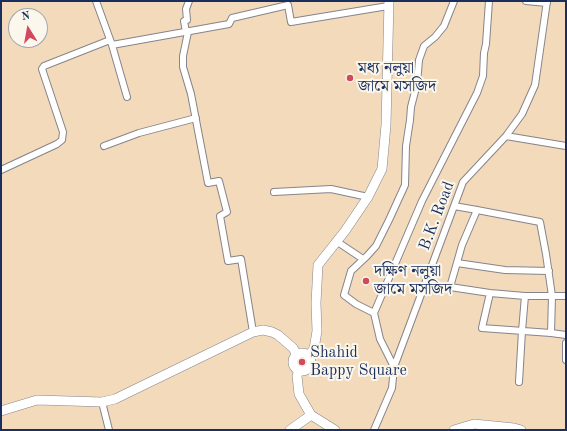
<!DOCTYPE html>
<meta charset="utf-8">
<style>
body{margin:0}
#map{position:relative;width:567px;height:431px;overflow:hidden;background:#f2daba;font-family:"Old Standard TT",serif}
canvas{display:block}
.frame{position:absolute;inset:0;border:2px solid #1b2f5e;pointer-events:none}
.north{position:absolute;left:8px;top:8px;width:40px;height:40px;box-sizing:border-box;background:#fbf7ec;border:1px solid #a1a7b3;border-radius:50%;rotate:349deg;font-size:11px;font-weight:700;line-height:16px;text-align:center;color:#1b2f5e}
.north::after{content:'';display:block;margin:auto;width:14px;height:18px;background:#d1495b;clip-path:polygon(50% 0,100% 100%,50% 72%,0 100%)}
</style>
<div id="map">
<canvas width="567" height="431"></canvas>
<div class="frame"></div>
<div class="north">N</div>
</div>
<script>
const g = document.querySelector('canvas').getContext('2d');
g.lineJoin = 'round';
function poly(rows) {
  const path = new Path2D();
  for (const r of rows) {
    if (r.length === 3) {
      path.moveTo(r[0] + r[2], r[1]);
      path.arc(r[0], r[1], r[2], 0, 2 * Math.PI);
      continue;
    }
    path.moveTo(r[0], r[1]);
    for (let i = 2; i < r.length; i += 2) path.lineTo(r[i], r[i + 1]);
  }
  return path;
}
function strokePath(path, color, width, dash) {
  g.strokeStyle = color;
  g.lineWidth = width;
  g.lineCap = dash ? 'butt' : 'round';
  g.setLineDash(dash || []);
  g.stroke(path);
}
function drawText(font, color, halo, rows, align = 'center') {
  g.font = font + ' "Old Standard TT","Noto Serif Bengali",serif';
  g.lineWidth = 4;
  g.setLineDash([]);
  g.textBaseline = 'middle';
  g.strokeStyle = halo;
  g.fillStyle = color;
  for (const [text, x, y, turn = 0] of rows) {
    g.save();
    g.translate(x, y);
    g.rotate((+turn || 0) * Math.PI / 180);
    g.textAlign = isNaN(turn) ? turn : align;
    if (halo) g.strokeText(text, 0, 0);
    g.fillText(text, 0, 0);
    g.restore();
  }
}
const street = poly([
 [96,1,112,45,127,97],
 [526,1,547,3],
 [186,32,184,21,187,20,186,9,189,1],
 [188,32,183,56,183,67,191,94,208,183,219,181,227,212,220,216,228,261,241,259,253,332],
 [112,45,229,24,232,18,288,5,291,22,388,6],
 [506,136,566,146],
 [104,146,139,133,196,118],
 [1,170,57,144,62,140,63,132,42,69,44,66,110,40],
 [274,192,331,189,368,197],
 [454,206,477,210,540,222,546,254,552,296,551,333,482,328,490,293,450,287,462,245,477,210],
 [336,241,363,259],
 [457,263,505,270,549,271],
 [490,293,525,296,522,331,519,382],
 [525,296,566,296],
 [374,313,422,201,477,93,483,76,484,53,486,44,489,1],
 [551,333,566,335],
 [566,343,566,360],
 [394,367,380,339,374,313,356,304,344,295,351,271,367,256,376,246,389,220,405,185,406,146,410,120,411,107,417,84,419,60,424,46,435,37,444,26,454,1],
 [102,402,109,430],
 [374,430,392,388,394,367,463,182,506,136,522,114,535,85,547,1]
]);
const secondary = poly([
 [302,362,9],
 [308,356,314,349,317,331,316,303,318,265,345,231,368,197,382,169,386,125,389,1],
 [299,370,297,376,299,394,311,415,335,430],
 [1,411,37,400,102,402,115,399,253,332,263,330,272,332,278,335,293,348,297,355],
 [290,430,311,415],
 [454,430,474,424,514,428,521,430]
]);
const markers = [
 [350,78,4,"#d1495b"],
 [366,281,4,"#d1495b"],
 [302,362,4,"#d1495b"]
];
const poiNames = [
 ["মধ্য নলুয়া",358,69],
 ["জামে মসজিদ",358,87],
 ["দক্ষিণ নলুয়া",374,272],
 ["জামে মসজিদ",374,290],
 ["Shahid",310,353],
 ["Bappy Square",310,371]
];
const streetNames = [
 ["B.K. Road",437,216,-69]
];
strokePath(street, '#86848c', 8);
strokePath(secondary, '#86848c', 10);
strokePath(street, '#fff', 6);
strokePath(secondary, '#fff', 9);
for (const [x, y, r, color] of markers) {
  const dot = new Path2D();
  dot.arc(x, y, r, 0, 2 * Math.PI);
  g.fillStyle = color;
  g.fill(dot);
  strokePath(dot, '#fbf7ec', 1.5);
}
drawText('16px', '#1b2f5e', '#fbf7ec', poiNames, 'left');
drawText('16px', '#1b2f5e', '#fbf7ec', streetNames);
</script>
